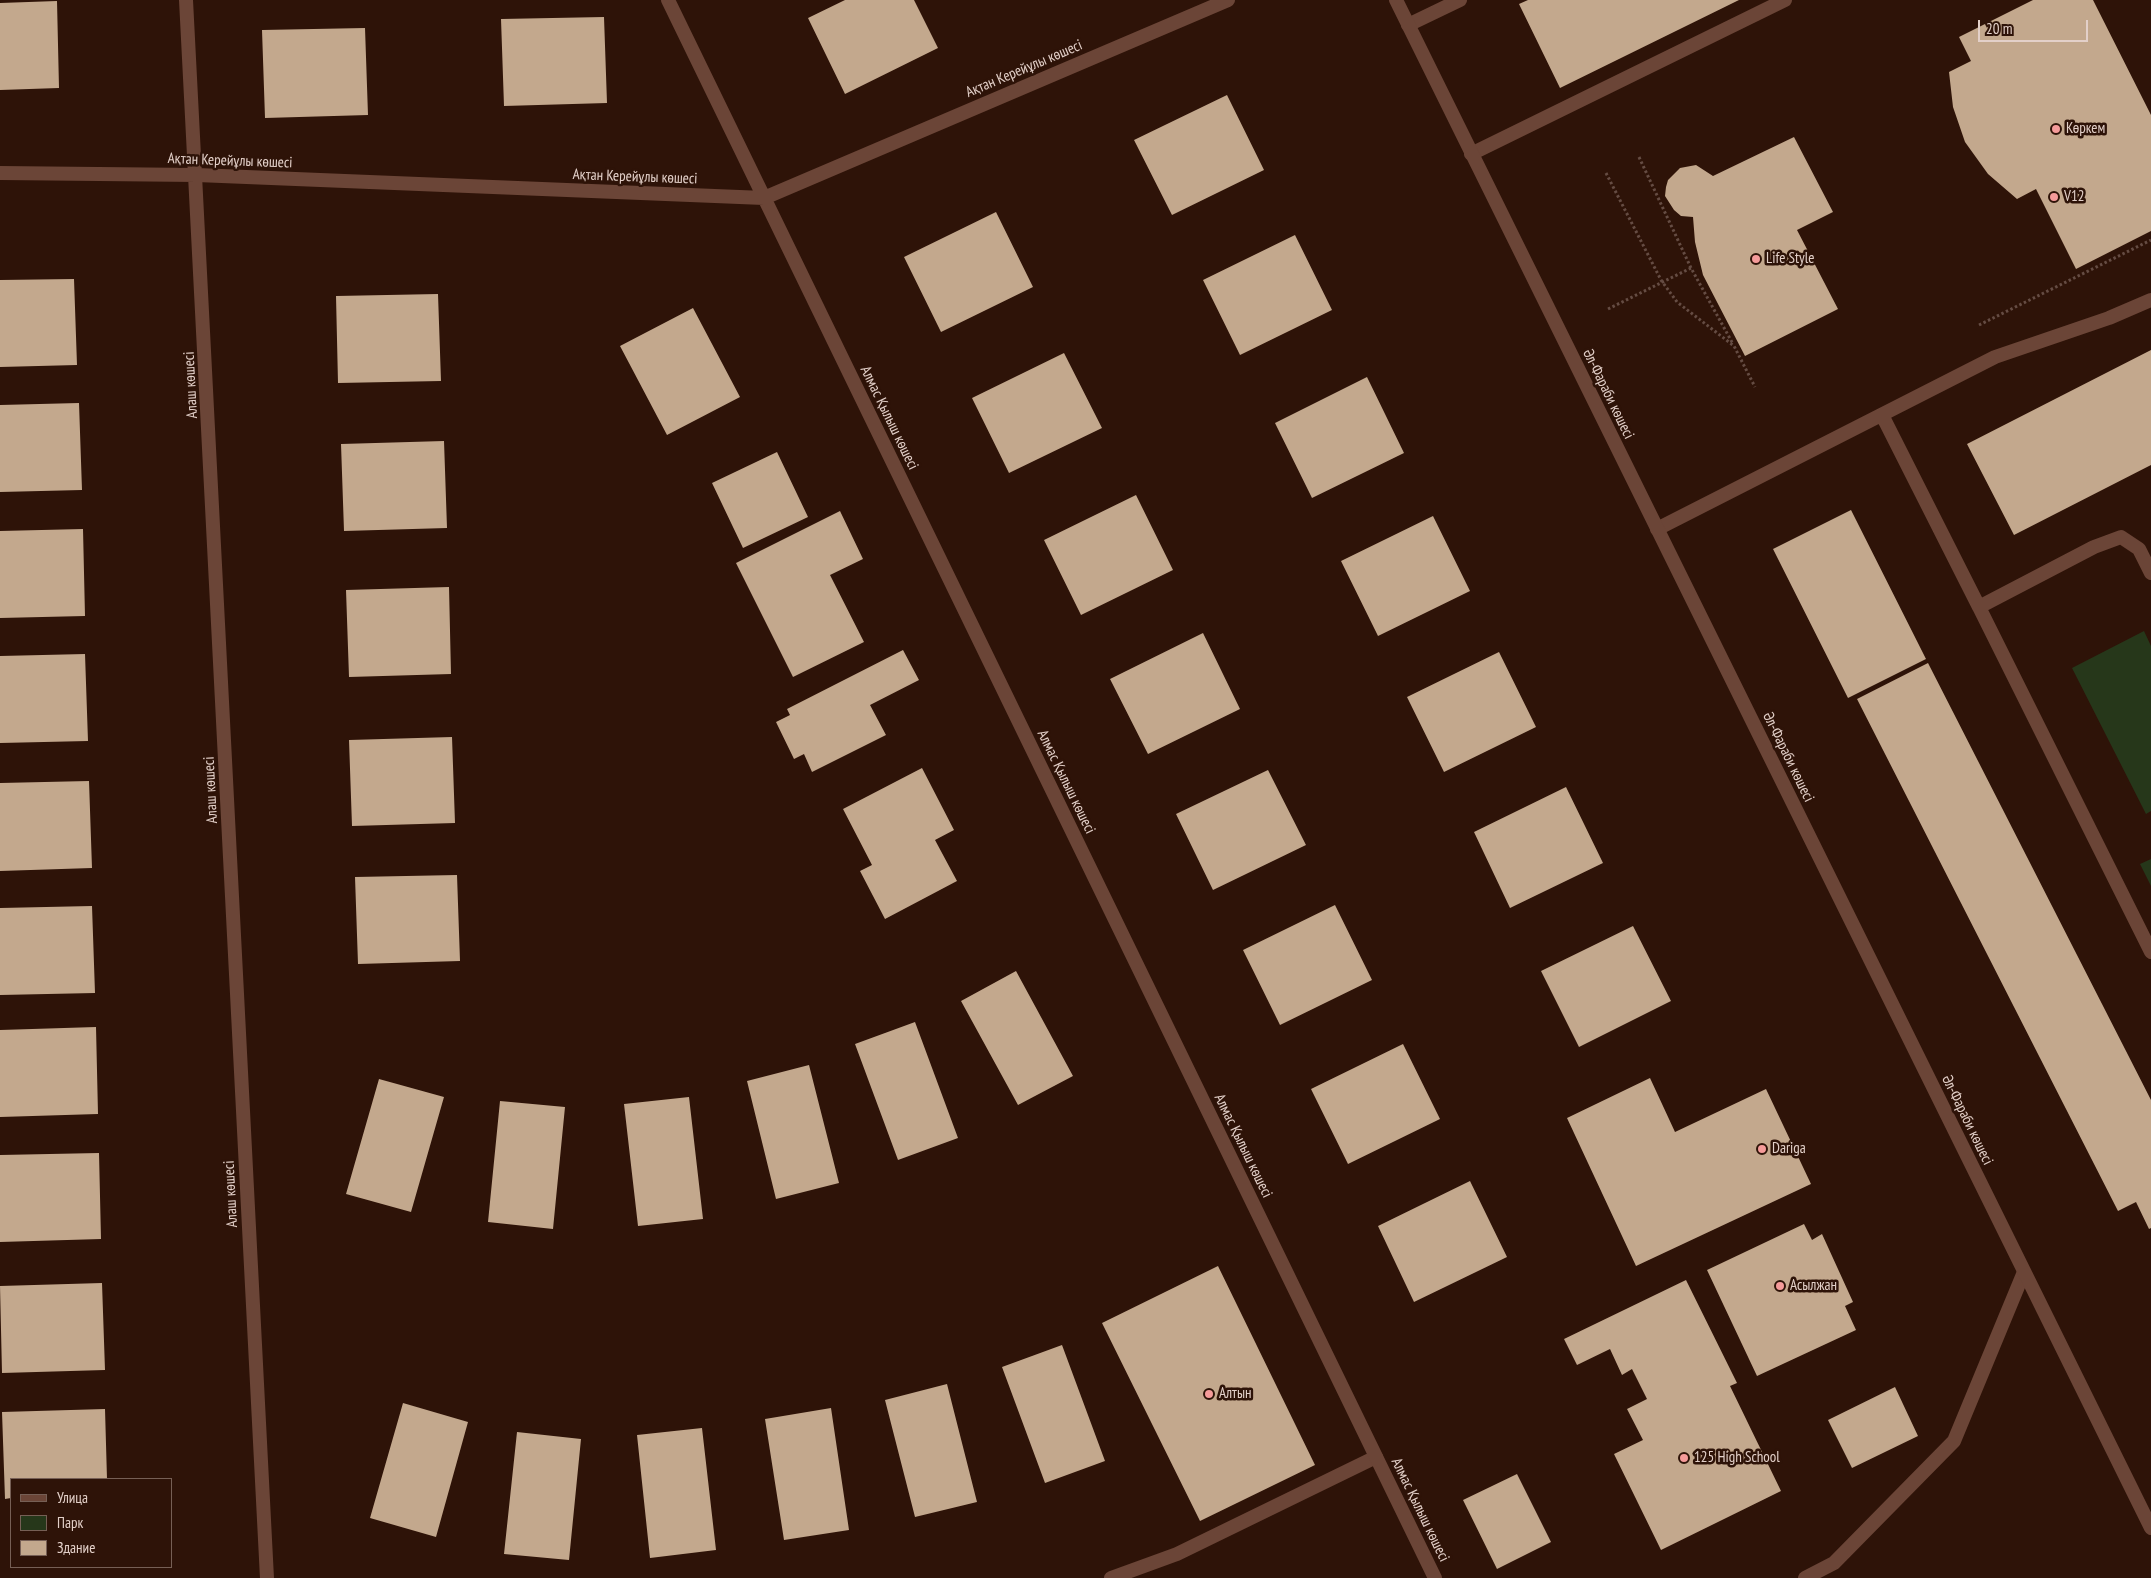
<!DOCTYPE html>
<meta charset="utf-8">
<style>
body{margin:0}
#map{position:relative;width:2151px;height:1578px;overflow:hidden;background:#2e1308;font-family:"PT Sans Narrow",sans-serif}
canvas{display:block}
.legend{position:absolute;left:10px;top:1478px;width:162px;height:90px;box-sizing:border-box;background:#2e1308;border:1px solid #765f55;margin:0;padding:6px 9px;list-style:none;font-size:15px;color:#e3d0c9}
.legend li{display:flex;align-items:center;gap:10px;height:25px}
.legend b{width:25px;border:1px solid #765f55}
.scale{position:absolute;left:1978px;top:20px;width:110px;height:22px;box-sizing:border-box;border:2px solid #e3d0c9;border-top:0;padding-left:6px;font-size:15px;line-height:18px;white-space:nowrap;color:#e3d0c9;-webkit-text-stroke:4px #2e1308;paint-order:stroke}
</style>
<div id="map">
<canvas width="2151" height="1578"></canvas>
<ul class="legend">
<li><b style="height:6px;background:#6b4537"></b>Улица</li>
<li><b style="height:14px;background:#26371a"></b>Парк</li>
<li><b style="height:14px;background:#c3a88d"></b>Здание</li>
</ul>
<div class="scale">20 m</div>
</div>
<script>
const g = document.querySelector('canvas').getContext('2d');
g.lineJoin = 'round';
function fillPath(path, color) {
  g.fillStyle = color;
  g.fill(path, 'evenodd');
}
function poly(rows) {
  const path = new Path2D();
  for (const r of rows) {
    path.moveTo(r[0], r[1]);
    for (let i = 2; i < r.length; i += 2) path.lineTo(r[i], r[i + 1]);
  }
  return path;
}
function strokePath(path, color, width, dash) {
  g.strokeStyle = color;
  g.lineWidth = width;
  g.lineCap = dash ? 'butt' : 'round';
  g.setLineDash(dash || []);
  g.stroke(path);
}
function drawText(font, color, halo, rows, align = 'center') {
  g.font = font + ' "PT Sans Narrow",sans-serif';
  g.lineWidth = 5;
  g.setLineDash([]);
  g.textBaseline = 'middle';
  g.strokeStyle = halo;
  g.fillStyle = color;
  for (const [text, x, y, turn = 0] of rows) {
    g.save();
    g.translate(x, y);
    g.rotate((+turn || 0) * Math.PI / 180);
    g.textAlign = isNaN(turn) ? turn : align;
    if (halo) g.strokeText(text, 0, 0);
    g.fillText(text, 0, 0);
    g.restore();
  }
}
const green = poly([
 [2144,631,2151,646,2151,811,2146,814,2072,668],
 [2151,859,2151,886,2140,864]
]);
const building = poly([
 [845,0,914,0,938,48,845,94,808,18],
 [1528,0,1739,0,1560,88,1519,4],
 [2033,0,2093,0,2151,115,2151,231,2076,269,2036,189,2017,199,1988,174,1965,142,1953,107,1949,72,1971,61,1959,37],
 [57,1,59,88,0,90,0,3],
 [604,17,607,103,504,106,501,19],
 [365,28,368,115,265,118,262,30],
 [1227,95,1264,170,1172,215,1134,140],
 [1794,137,1833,212,1797,230,1838,309,1745,356,1703,275,1695,242,1693,217,1681,216,1674,210,1665,196,1666,187,1668,180,1680,168,1696,165,1713,176],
 [996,212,1033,287,941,332,904,257],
 [1295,235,1332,310,1240,355,1203,280],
 [74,279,77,365,0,367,0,280],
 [438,294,441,381,338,383,336,296],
 [693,308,740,397,667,435,620,346],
 [2151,350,2151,465,2014,535,1967,444],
 [1064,353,1102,428,1009,473,972,398],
 [1367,377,1404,453,1312,498,1275,423],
 [79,403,82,490,0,492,0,405],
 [444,441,447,528,344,531,341,444],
 [777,452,808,517,743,548,712,483],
 [1136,495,1173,570,1081,615,1044,540],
 [1851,510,1926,659,1848,698,1773,549],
 [840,511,863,559,830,575,864,642,793,677,736,563],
 [1433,516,1470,591,1378,636,1341,561],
 [83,529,85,616,0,618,0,531],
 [449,587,451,674,349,677,346,590],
 [1203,633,1240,709,1148,754,1110,679],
 [903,650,919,680,870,705,886,735,812,772,804,754,794,759,776,722,790,715,787,709],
 [1499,652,1536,727,1444,772,1407,697],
 [85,654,88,741,0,743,0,656],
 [1928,663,2151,1100,2151,1228,2149,1229,2136,1202,2118,1211,1857,699],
 [452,737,455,823,352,826,349,740],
 [922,768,954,830,935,840,957,881,885,919,860,871,872,865,843,809],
 [1268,770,1306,845,1213,890,1176,814],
 [89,781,92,868,0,871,0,783],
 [1566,787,1603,863,1510,908,1474,832],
 [457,875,460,961,358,964,355,877],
 [1335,905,1372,980,1280,1025,1243,950],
 [92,906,95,993,0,995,0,908],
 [1633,926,1671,1001,1579,1047,1541,971],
 [1016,971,1073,1076,1018,1105,961,1001],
 [915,1022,958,1138,898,1160,855,1044],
 [96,1027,98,1114,0,1117,0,1030],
 [1403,1044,1440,1119,1348,1164,1311,1089],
 [809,1065,839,1183,776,1199,747,1081],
 [1650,1078,1675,1132,1766,1089,1811,1184,1636,1266,1567,1118],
 [379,1079,444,1097,411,1212,346,1194],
 [689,1097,703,1219,638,1226,624,1104],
 [500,1101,565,1107,553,1229,488,1222],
 [99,1153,101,1239,0,1242,0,1155],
 [1470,1181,1507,1257,1414,1302,1378,1226],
 [1804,1224,1812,1240,1822,1234,1853,1302,1845,1306,1856,1330,1757,1376,1707,1270],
 [1218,1266,1315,1465,1200,1521,1102,1323],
 [1686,1280,1737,1383,1730,1386,1781,1491,1661,1550,1614,1454,1643,1440,1627,1409,1647,1399,1632,1369,1622,1375,1610,1349,1577,1365,1564,1339],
 [102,1283,105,1370,2,1373,0,1286],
 [1062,1345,1105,1461,1045,1483,1002,1367],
 [947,1384,977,1502,915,1517,885,1400],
 [1895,1387,1918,1436,1852,1468,1828,1420],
 [403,1403,468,1422,436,1537,370,1518],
 [831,1408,849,1530,784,1540,765,1419],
 [105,1409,107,1479,11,1479,11,1498,5,1499,2,1412],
 [702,1428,716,1550,650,1558,637,1435],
 [517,1432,581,1439,569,1560,504,1554],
 [1517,1474,1551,1542,1497,1569,1463,1500]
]);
const path = poly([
 [1639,157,1691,268,1733,344],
 [1606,173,1661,280,1677,302,1734,346,1755,387],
 [1608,309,1691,268],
 [1979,325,2151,240]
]);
const service = poly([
 [1408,25,1460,0],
 [1471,154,1785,0],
 [1882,415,1979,607,2094,547,2121,537,2139,549,2151,573],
 [1657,529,1995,357,2109,318,2151,300],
 [1979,607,2151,952],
 [1111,1578,1177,1554,1376,1457],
 [1805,1578,1834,1563,1954,1441,2024,1272]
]);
const minor = poly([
 [186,0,267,1578],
 [668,0,1435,1578],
 [0,173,197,175,764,198,1228,0]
]);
const tertiary = poly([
 [1396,0,2151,1528]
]);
const markers = [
 [2056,129,5,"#f59b9a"],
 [2054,197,5,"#f59b9a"],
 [1756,259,5,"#f59b9a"],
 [1762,1149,5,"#f59b9a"],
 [1780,1286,5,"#f59b9a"],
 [1209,1394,5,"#f59b9a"],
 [1684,1458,5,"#f59b9a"]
];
const streetNames = [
 ["Ақтан Керейұлы көшесі",1024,69,-23],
 ["Ақтан Керейұлы көшесі",230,161,2],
 ["Ақтан Керейұлы көшесі",635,177,2],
 ["Алаш көшесі",191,385,-93],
 ["Әл-Фараби көшесі",1608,394,64],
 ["Алмас Қылыш көшесі",889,418,64],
 ["Әл-Фараби көшесі",1788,757,64],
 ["Алмас Қылыш көшесі",1066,782,64],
 ["Алаш көшесі",211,790,-93],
 ["Әл-Фараби көшесі",1967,1120,64],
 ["Алмас Қылыш көшесі",1243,1146,64],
 ["Алаш көшесі",231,1194,-93],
 ["Алмас Қылыш көшесі",1420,1510,64]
];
const poiNames = [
 ["Көркем",2066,129],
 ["V12",2064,197],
 ["Life Style",1766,259],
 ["Dariga",1772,1149],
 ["Асылжан",1790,1286],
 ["Алтын",1219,1394],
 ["125 High School",1694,1458]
];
fillPath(green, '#26371a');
fillPath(building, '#c3a88d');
strokePath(path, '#654c43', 3, [2.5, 2.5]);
strokePath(service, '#6b4537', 14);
strokePath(minor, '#6b4537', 14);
strokePath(tertiary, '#6b4537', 14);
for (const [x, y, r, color] of markers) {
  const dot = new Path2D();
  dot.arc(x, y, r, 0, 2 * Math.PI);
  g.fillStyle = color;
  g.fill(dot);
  strokePath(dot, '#2e1308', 2);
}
drawText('15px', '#e3d0c9', '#2e1308', streetNames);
drawText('15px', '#e3d0c9', '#2e1308', poiNames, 'left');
</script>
